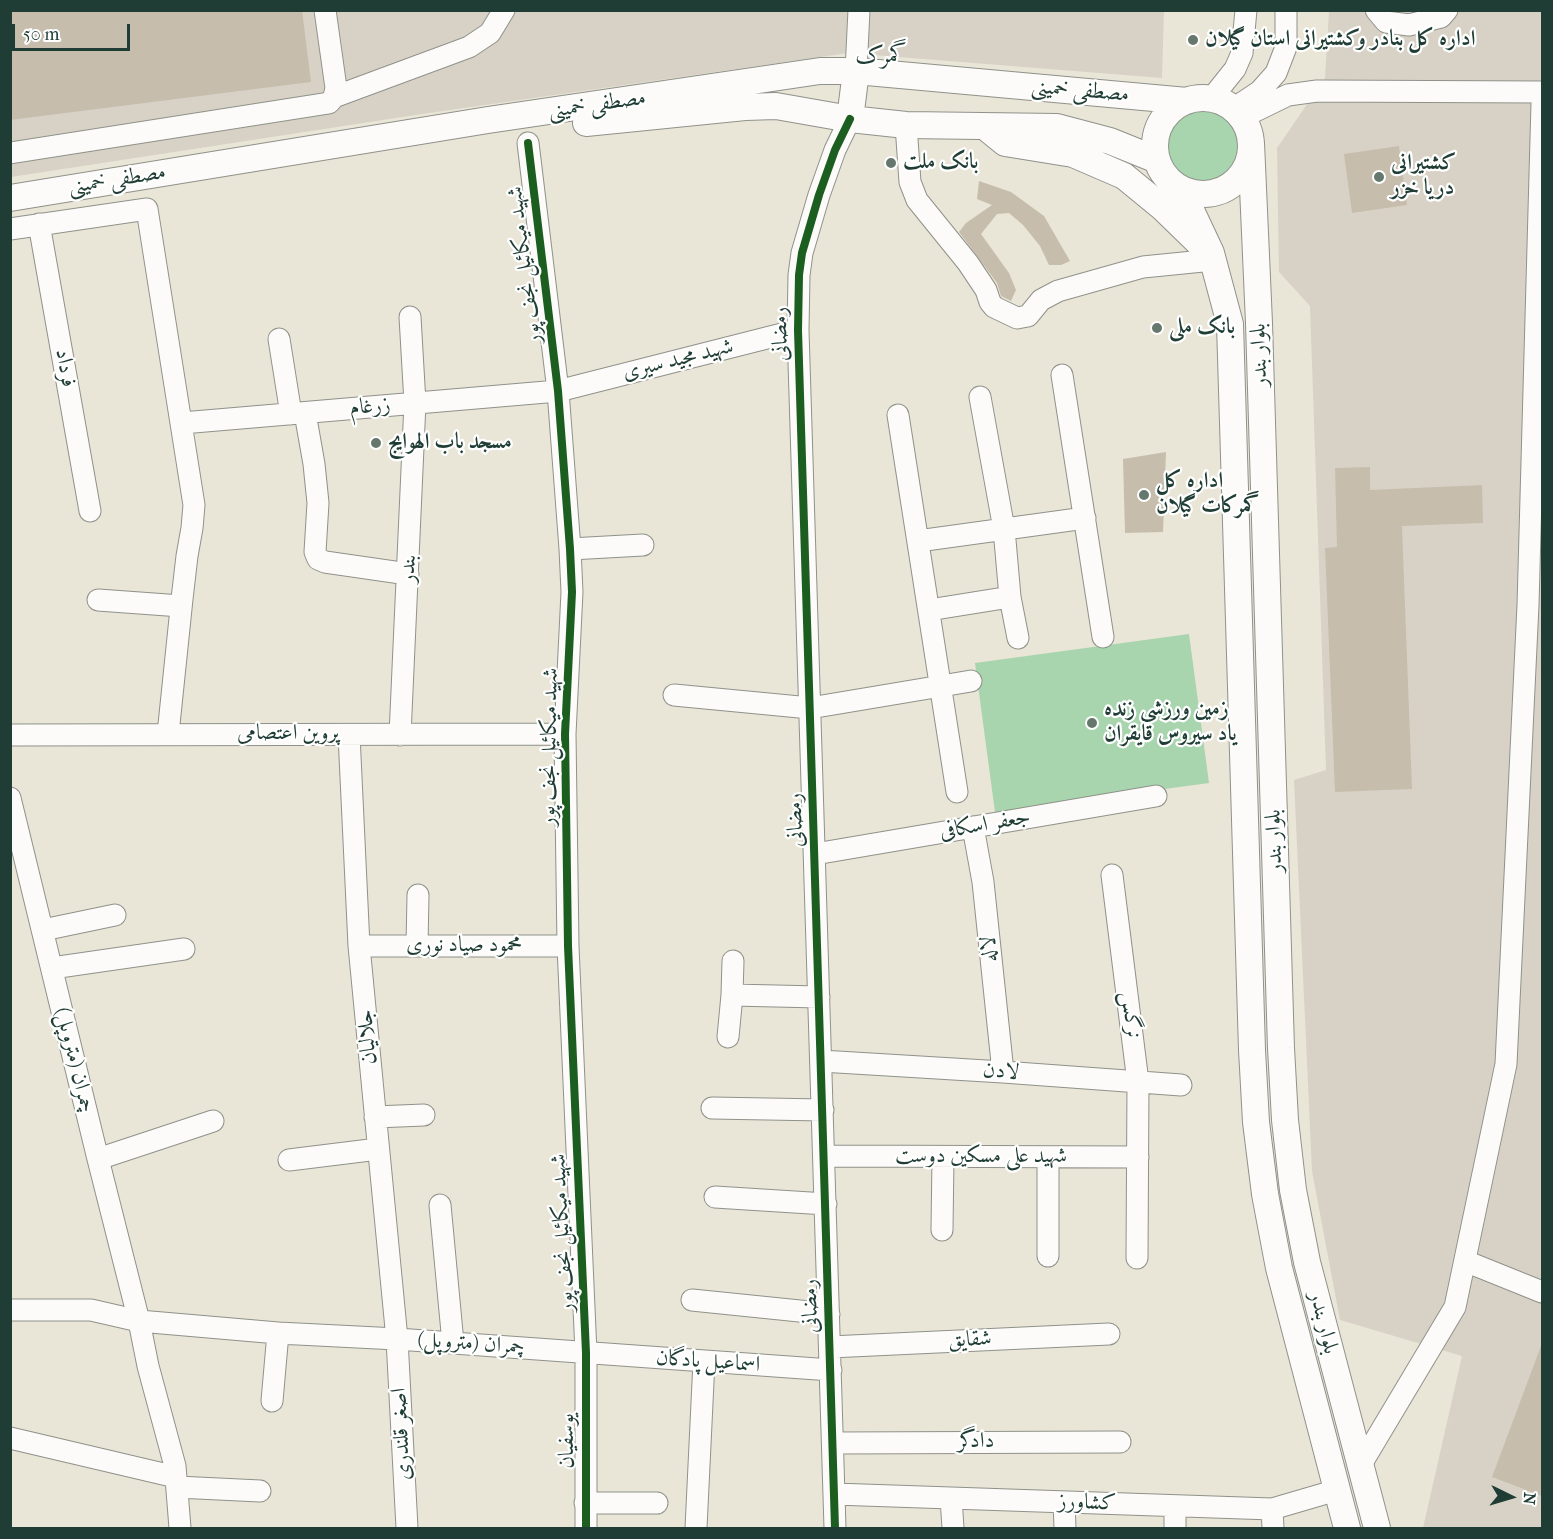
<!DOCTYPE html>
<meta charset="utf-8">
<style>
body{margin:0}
#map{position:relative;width:1553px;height:1539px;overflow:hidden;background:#e9e5d7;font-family:"IM FELL French Canon",serif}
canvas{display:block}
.frame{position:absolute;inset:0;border:12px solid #1f3d34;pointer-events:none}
.north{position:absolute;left:1481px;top:1467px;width:60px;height:60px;-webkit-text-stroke:4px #fff;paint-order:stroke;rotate:95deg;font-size:16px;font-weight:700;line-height:24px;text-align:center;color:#1f3d34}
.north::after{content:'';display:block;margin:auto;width:21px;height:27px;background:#1f3d34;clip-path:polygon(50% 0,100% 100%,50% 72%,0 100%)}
.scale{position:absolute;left:12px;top:24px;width:118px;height:27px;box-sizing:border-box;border:3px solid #1f3d34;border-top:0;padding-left:8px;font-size:18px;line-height:21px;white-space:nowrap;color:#1f3d34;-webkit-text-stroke:4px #fff;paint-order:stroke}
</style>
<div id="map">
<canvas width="1553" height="1539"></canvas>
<div class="frame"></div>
<div class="north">N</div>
<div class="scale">50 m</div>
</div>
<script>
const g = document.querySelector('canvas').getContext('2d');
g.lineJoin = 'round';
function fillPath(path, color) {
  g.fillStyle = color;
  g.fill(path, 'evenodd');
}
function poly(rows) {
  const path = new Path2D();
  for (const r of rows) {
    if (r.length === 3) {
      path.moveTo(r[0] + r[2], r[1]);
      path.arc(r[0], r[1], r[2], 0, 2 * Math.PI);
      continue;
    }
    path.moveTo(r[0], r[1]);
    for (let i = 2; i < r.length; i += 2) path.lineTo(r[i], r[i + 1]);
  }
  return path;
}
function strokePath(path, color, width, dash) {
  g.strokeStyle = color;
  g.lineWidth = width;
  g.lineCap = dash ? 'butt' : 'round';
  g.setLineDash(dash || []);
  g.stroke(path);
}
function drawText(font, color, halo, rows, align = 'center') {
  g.font = font + ' "IM FELL French Canon",Amiri,serif';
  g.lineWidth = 4.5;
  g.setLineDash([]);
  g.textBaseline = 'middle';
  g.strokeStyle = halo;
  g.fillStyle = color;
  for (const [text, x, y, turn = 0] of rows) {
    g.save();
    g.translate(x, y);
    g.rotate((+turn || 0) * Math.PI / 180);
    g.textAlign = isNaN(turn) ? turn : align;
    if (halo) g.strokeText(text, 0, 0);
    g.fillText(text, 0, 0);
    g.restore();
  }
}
const industrial = poly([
 [11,11,1164,11,1162,78,848,53,422,114,11,177],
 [1329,11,1542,11,1542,1528,1423,1528,1462,1356,1340,1320,1312,1171,1294,780,1326,770,1310,306,1279,272,1277,148,1325,78]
]);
const green = poly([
 [1203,147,41],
 [1189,634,1209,783,995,812,975,663]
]);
const building = poly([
 [10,10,302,10,311,82,10,120],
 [1399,146,1407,205,1352,213,1344,154],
 [979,181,1011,192,1044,216,1070,261,1061,265,1049,265,1040,246,1023,225,1009,213,997,214,981,234,1009,273,1016,290,1011,301,1001,296,997,283,959,232,966,223,992,205,977,199],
 [1166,452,1163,532,1125,533,1123,459],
 [1370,467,1370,490,1482,485,1483,523,1402,526,1412,789,1335,792,1325,548,1337,547,1335,468],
 [1541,1346,1542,1346,1542,1496,1492,1477]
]);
const minor = poly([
 [1376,10,1386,22,1409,25,1441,17,1447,10],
 [856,71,859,10],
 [334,97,469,47,490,33,504,10],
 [1211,99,1235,69,1242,53,1246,10],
 [1233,109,1260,91,1276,73,1286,47,1286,10],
 [1241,118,1288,95,1317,91,1542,92],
 [906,125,910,182,917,200,968,263,986,290,990,302,994,307,1017,318,1028,316,1041,300,1058,291,1143,267,1213,260],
 [528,143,558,391,570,549,572,592,565,734,568,946,586,1353,586,1528],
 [10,153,329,103,334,97,336,88,325,10],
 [39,224,90,511],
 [10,229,147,209,194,505,192,528,187,556,182,599,168,734],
 [279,339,291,414],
 [1062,375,1103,637],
 [980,397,1004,529,1010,597,1018,638],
 [305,413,314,464,318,503,315,552,318,559,325,562,408,574],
 [898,415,957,792],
 [182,423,558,391,798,330],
 [918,541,1085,518],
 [570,549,643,545],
 [98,600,181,606],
 [929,610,1010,597],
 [674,695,810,708,971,681],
 [10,735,565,734],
 [349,735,359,946,397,1339,407,1528],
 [400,735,415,403,410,317],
 [10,798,98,1159,139,1321,278,1333,397,1339,831,1370],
 [973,827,983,882,1003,1072],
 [815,854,1156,796],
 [1112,875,1138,1082,1137,1258],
 [43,930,115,915],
 [359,946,568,946],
 [417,946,418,895],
 [52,968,184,949],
 [732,995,819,997],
 [728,1037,732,995,733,961],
 [821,1061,1003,1072,1181,1085],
 [712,1108,823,1110],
 [375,1117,424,1115],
 [824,1156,1138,1157],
 [98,1159,213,1121],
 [289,1160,378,1149],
 [715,1197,826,1204],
 [440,1205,453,1343],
 [942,1230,943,1157],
 [1048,1256,1048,1157],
 [1465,1261,1542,1292],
 [692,1300,829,1314],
 [10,1310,91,1310,139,1321,148,1366,175,1466,180,1528],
 [830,1347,1109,1334],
 [272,1401,278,1333],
 [10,1438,176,1477],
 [833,1443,1120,1442],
 [1360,1466,1455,1307,1506,1064,1528,605,1542,103],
 [177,1487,260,1491],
 [834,1494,1272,1509,1337,1490],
 [951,1498,953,1528],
 [1064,1502,1065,1528],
 [585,1503,657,1503],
 [1175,1506,1175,1528],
 [1272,1509,1273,1528],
 [696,1528,704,1361],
 [835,1528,798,330,799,275,802,253,819,195,835,150,850,119]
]);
const major = poly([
 [1203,146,48],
 [850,119,856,71],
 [586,123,745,107,776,106,850,119,906,125,1057,127,1110,141,1157,160],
 [989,130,1005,143,1073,154,1124,176,1163,208,1201,245],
 [1251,143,1259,323,1281,1048,1285,1120,1293,1190,1307,1262,1377,1528],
 [1181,189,1211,253,1230,324,1252,1050,1256,1122,1265,1194,1279,1268,1347,1528],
 [10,198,488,120,820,71,856,71,1187,101]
]);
const cycleway = poly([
 [528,143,558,391,570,549,572,592,565,734,568,946,586,1353,586,1528],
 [835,1528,798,330,799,275,802,253,819,195,835,150,850,119]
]);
const markers = [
 [1193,40,6,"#66786d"],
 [891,163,6,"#66786d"],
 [1379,177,6,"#66786d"],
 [1157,328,6,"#66786d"],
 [376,443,6,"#66786d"],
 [1144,495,6,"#66786d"],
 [1092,723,6,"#66786d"]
];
const poiNames = [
 ["اداره کل بنادر وکشتیرانی استان گیلان",1205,40],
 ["بانک ملت",903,163],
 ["کشتیرانی",1391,164],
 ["دریا خزر",1391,189],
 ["بانک ملی",1169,328],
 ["مسجد باب الهوایج",388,443],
 ["اداره کل",1156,482],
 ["گمرکات گیلان",1156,507],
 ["زمین ورزشی زنده",1104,710],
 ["یاد سیروس قایقران",1104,735]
];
const streetNames = [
 ["مصطفی خمینی",1080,91,5],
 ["مصطفی خمینی",597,105,-8],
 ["مصطفی خمینی",117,180,-9],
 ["شهید میکائیل نجف پور",525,265,-97],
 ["رمضانی",781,334,-91],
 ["بلوار بندر",1260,355,-92],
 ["شهید مجید سیری",678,360,-14],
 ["فرداد",65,368,80],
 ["زرغام",370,407,-5],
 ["بندر",409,569,-88],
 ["پروین اعتصامی",288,734],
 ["شهید میکائیل نجف پور",550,747,-89],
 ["رمضانی",796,820,-92],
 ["جعفر اسکافی",985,825,-10],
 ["بلوار بندر",1275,841,-92],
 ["محمود صیاد نوری",464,946],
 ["لاله",990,949,-96],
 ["نرگس",1130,1015,83],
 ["جلالیان",368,1037,-95],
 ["چمران (متروپل)",74,1060,76],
 ["لادن",1001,1072,4],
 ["شهید علی مسکین دوست",981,1157],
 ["شهید میکائیل نجف پور",563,1233,-93],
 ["رمضانی",811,1306,-92],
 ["بلوار بندر",1323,1323,76],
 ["شقایق",970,1340,-3],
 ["چمران (متروپل)",471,1344,4],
 ["اسماعیل پادگان",708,1362,4],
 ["اصغر قلندری",402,1434,-93],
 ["یوسفیان",568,1441,-90],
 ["دادگر",976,1442],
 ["کشاورز",1087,1503,2]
];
const neighbourhoodNames = [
 ["گمرک",881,56]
];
fillPath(industrial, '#d8d2c6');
fillPath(green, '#a8d5ae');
fillPath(building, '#c7bdad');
strokePath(minor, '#8f928a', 23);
strokePath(major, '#8f928a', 28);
strokePath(minor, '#fcfbf9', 21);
strokePath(major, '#fcfbf9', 26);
strokePath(cycleway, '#1b5e20', 8);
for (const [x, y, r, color] of markers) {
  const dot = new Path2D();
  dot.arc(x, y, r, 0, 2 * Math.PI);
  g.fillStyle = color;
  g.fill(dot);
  strokePath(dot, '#fff', 2);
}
drawText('bold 22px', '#1f3d34', '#fff', poiNames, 'left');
drawText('22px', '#1f3d34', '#fff', streetNames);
drawText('24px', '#1f3d34', '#fff', neighbourhoodNames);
</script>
